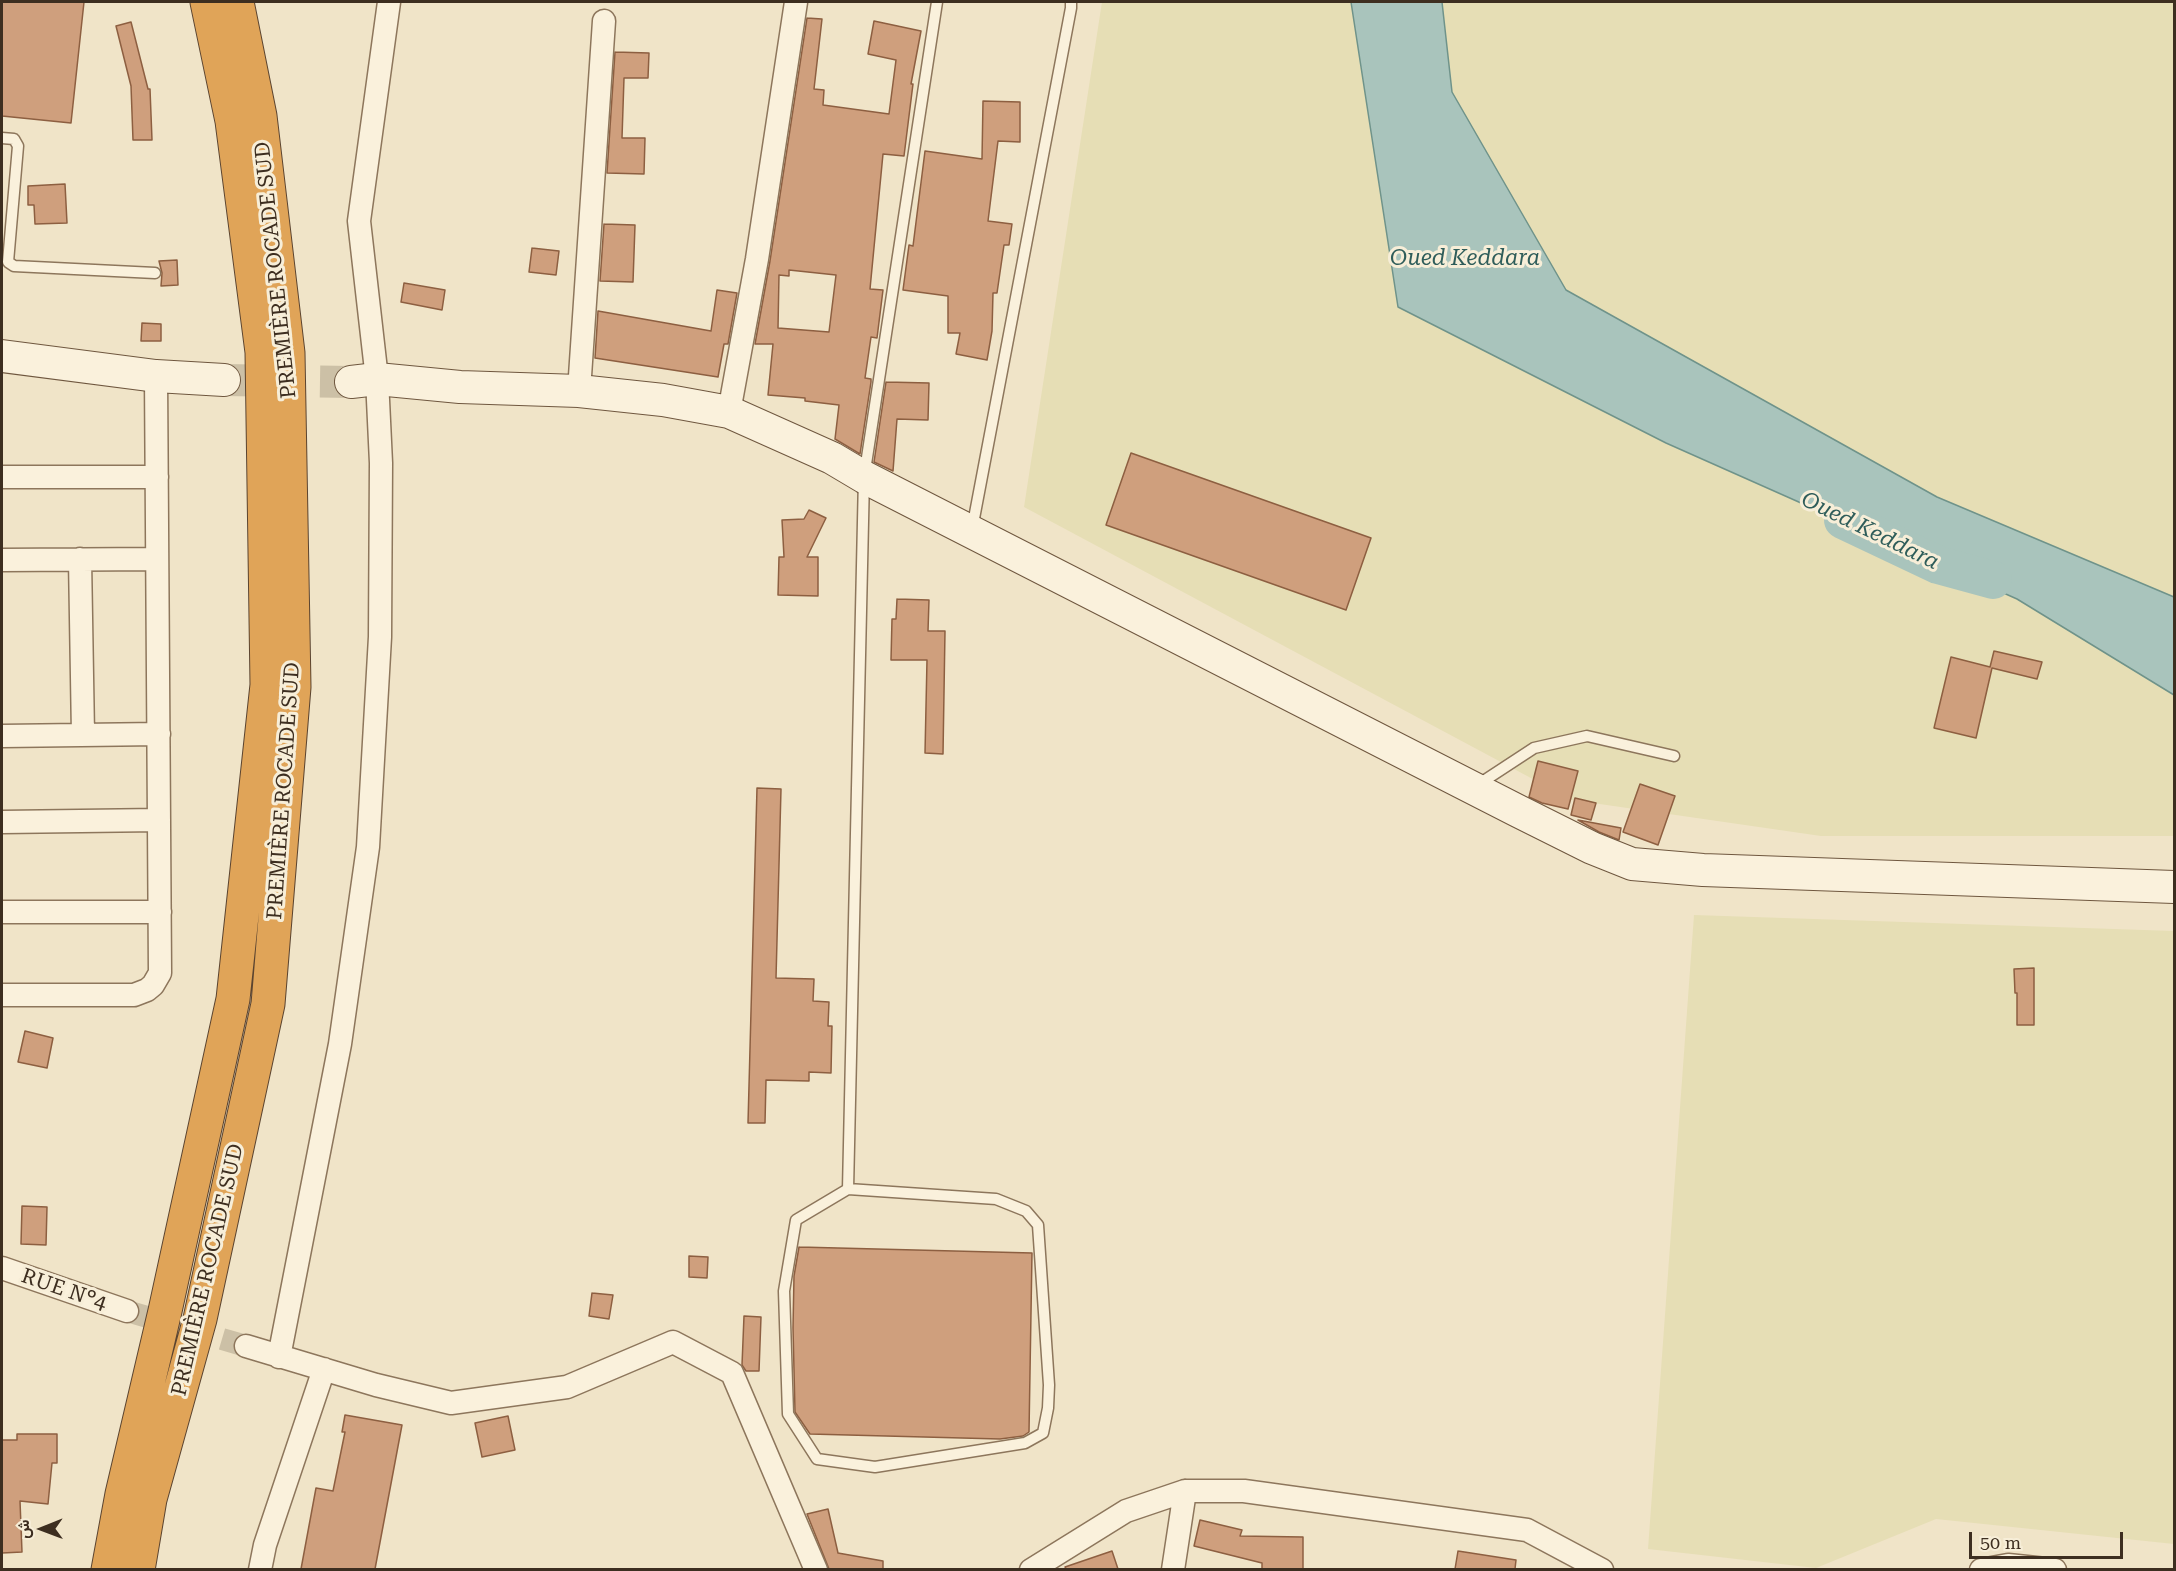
<!DOCTYPE html>
<meta charset="utf-8">
<style>
body{margin:0}
#map{position:relative;width:2176px;height:1571px;overflow:hidden;background:#f0e4c8;font-family:"Roboto Serif",Vazirmatn,serif}
canvas{display:block}
.frame{position:absolute;inset:0;border:3px solid #3d2e20;pointer-events:none}
.north{position:absolute;left:12px;top:1499px;width:60px;height:60px;-webkit-text-stroke:4px #f7eed8;paint-order:stroke;rotate:269deg;font-size:16px;font-weight:700;line-height:24px;text-align:center;color:#3d2e20}
.north::after{content:'';display:block;margin:auto;width:21px;height:27px;background:#3d2e20;clip-path:polygon(50% 0,100% 100%,50% 72%,0 100%)}
.scale{position:absolute;left:1969px;top:1532px;width:154px;height:27px;box-sizing:border-box;border:3px solid #3d2e20;border-top:0;padding-left:8px;font-size:18px;line-height:21px;white-space:nowrap;color:#3d2e20;-webkit-text-stroke:4px #f7eed8;paint-order:stroke}
</style>
<div id="map">
<canvas width="2176" height="1571"></canvas>
<div class="frame"></div>
<div class="north">ش</div>
<div class="scale">50 m</div>
</div>
<script>
const g = document.querySelector('canvas').getContext('2d');
g.lineJoin = 'round';
function fillPath(path, color) {
  g.fillStyle = color;
  g.fill(path, 'evenodd');
}
function poly(rows) {
  const path = new Path2D();
  for (const r of rows) {
    path.moveTo(r[0], r[1]);
    for (let i = 2; i < r.length; i += 2) path.lineTo(r[i], r[i + 1]);
  }
  return path;
}
function strokePath(path, color, width, dash) {
  g.strokeStyle = color;
  g.lineWidth = width;
  g.lineCap = dash ? 'butt' : 'round';
  g.setLineDash(dash || []);
  g.stroke(path);
}
function drawText(font, color, halo, rows, align = 'center') {
  g.font = font + ' "Roboto Serif",serif';
  g.lineWidth = 6;
  g.setLineDash([]);
  g.textBaseline = 'middle';
  g.strokeStyle = halo;
  g.fillStyle = color;
  for (const [text, x, y, turn = 0] of rows) {
    g.save();
    g.translate(x, y);
    g.rotate((+turn || 0) * Math.PI / 180);
    g.textAlign = isNaN(turn) ? turn : align;
    if (halo) g.strokeText(text, 0, 0);
    g.fillText(text, 0, 0);
    g.restore();
  }
}
const farmland = poly([
 [1102,2,2174,2,2174,836,1821,836,1572,800,1024,507],
 [1694,915,2174,931,2174,1544,1936,1519,1816,1568,1648,1549]
]);
const water = poly([
 [1351,2,1442,2,1452,92,1566,290,1937,497,2174,597,2174,695,2017,599,1666,443,1398,307,1351,2]
]);
const river = poly([
 [1843,520,1938,565,1993,580]
]);
const building = poly([
 [2,2,84,2,71,123,2,116,2,2],
 [807,18,822,19,814,89,824,90,823,105,889,114,896,60,868,54,874,21,921,31,911,84,913,84,904,156,883,154,870,289,883,290,877,338,871,337,865,378,871,379,871,382,860,454,835,439,839,405,805,401,805,398,768,395,773,344,755,344,770,261,807,18],
 [789,270,836,275,829,332,778,328,779,275,789,276,789,270],
 [131,22,148,89,150,89,152,140,133,140,131,86,116,26,131,22],
 [615,52,649,53,648,78,624,78,622,138,645,138,644,174,607,173,615,52],
 [983,101,1020,102,1020,142,998,141,988,221,1012,224,1009,245,1004,245,997,293,993,293,992,331,987,360,956,354,960,333,948,333,948,296,903,290,909,245,913,246,925,151,982,159,983,101],
 [65,184,67,223,35,224,34,205,28,205,28,186,65,184],
 [604,224,635,225,633,282,600,281,604,224],
 [532,248,559,251,556,275,529,272,532,248],
 [177,260,178,285,161,286,162,273,159,261,177,260],
 [404,283,445,290,442,310,401,302,404,283],
 [717,290,737,293,728,344,724,344,718,377,595,358,598,311,711,331,717,290],
 [142,323,161,324,161,341,141,341,142,323],
 [886,382,929,383,928,420,897,419,893,471,874,462,886,382],
 [1131,453,1371,538,1346,610,1106,525,1131,453],
 [809,510,826,518,807,557,818,557,818,596,778,595,779,557,784,557,782,520,804,519,809,510],
 [897,599,929,600,928,631,945,631,943,754,925,753,927,660,891,660,892,619,896,619,897,599],
 [1994,651,2042,662,2037,679,1992,668,1976,738,1934,728,1951,657,1990,667,1994,651],
 [1538,761,1578,771,1568,809,1542,803,1529,797,1538,761],
 [1640,784,1675,796,1658,845,1623,832,1640,784],
 [757,788,781,789,776,978,814,979,813,1001,829,1002,828,1026,832,1026,831,1073,809,1072,809,1081,766,1080,765,1123,748,1123,757,788],
 [1575,798,1596,803,1591,820,1571,815,1575,798],
 [1578,820,1621,828,1619,840,1599,832,1578,820],
 [2034,968,2034,1025,2017,1025,2017,993,2015,993,2014,969,2034,968],
 [25,1031,53,1038,47,1068,18,1062,25,1031],
 [22,1206,47,1207,46,1245,21,1244,22,1206],
 [799,1247,1032,1253,1029,1432,1023,1436,1000,1439,810,1434,795,1412,793,1328,794,1276,799,1247],
 [689,1256,708,1257,707,1278,689,1277,689,1256],
 [592,1293,613,1295,609,1319,589,1316,592,1293],
 [744,1316,761,1317,759,1371,746,1371,742,1365,744,1316],
 [345,1415,402,1425,375,1569,301,1569,316,1488,333,1491,345,1432,342,1432,345,1415],
 [508,1416,515,1450,482,1457,475,1423,508,1416],
 [17,1434,57,1434,57,1463,52,1463,48,1504,20,1501,22,1552,2,1553,2,1440,17,1440,17,1434],
 [828,1509,838,1553,883,1561,883,1569,829,1569,807,1514,828,1509],
 [1200,1520,1242,1530,1240,1536,1303,1537,1303,1569,1262,1569,1262,1563,1194,1546,1200,1520],
 [1112,1551,1118,1569,1066,1569,1065,1567,1112,1551],
 [1458,1551,1516,1560,1515,1569,1455,1569,1458,1551]
]);
const minorTunnel = poly([
 [127,1311,246,1346]
]);
const secondaryTunnel = poly([
 [224,380,351,382]
]);
const service = poly([
 [2,138,14,139,18,146,8,262,14,266,155,273],
 [972,529,1071,8,1071,2],
 [1476,786,1534,748,1587,736,1674,756],
 [848,1189,864,477,937,2],
 [848,1189,996,1199,1026,1211,1038,1225,1049,1385,1048,1408,1043,1433,1025,1443,875,1467,817,1459,788,1414,784,1291,796,1220,848,1189]
]);
const minor = poly([
 [579,391,604,21],
 [729,412,757,259,796,2],
 [2,477,157,477],
 [80,559,83,735],
 [2,560,157,559],
 [2,736,159,734],
 [2,822,159,820],
 [2,912,160,912],
 [2,995,134,995,147,990,153,985,160,973,156,376],
 [2,1268,127,1311],
 [246,1346,376,1385,451,1403,567,1387,673,1342,732,1373,816,1570],
 [279,1357,340,1044,368,847,380,637,381,463,377,379,359,221,389,2],
 [260,1570,265,1545,324,1369],
 [1031,1570,1126,1511,1185,1491,1244,1491,1527,1530,1602,1570],
 [1173,1570,1185,1491],
 [1981,1570,2008,1565,2055,1570]
]);
const secondary = poly([
 [2,356,156,376,224,380],
 [351,382,377,379,460,387,579,391,663,400,729,412,832,458,864,477,1518,811,1592,848,1632,864,1703,870,2174,887]
]);
const motorway = poly([
 [108,1570,122,1494,165,1311,233,999,267,685,262,352,232,121,207,2],
 [138,1570,150,1499,200,1319,268,1004,294,687,288,353,260,116,237,2]
]);
const streetNames = [
 ["PREMIÈRE ROCADE SUD",276,270,-96],
 ["PREMIÈRE ROCADE SUD",284,791,-86],
 ["PREMIÈRE ROCADE SUD",208,1270,-77],
 ["RUE N°4",64,1290,19]
];
const waterNames = [
 ["Oued Keddara",1465,259],
 ["Oued Keddara",1870,531,26]
];
fillPath(farmland, '#e6deb5');
fillPath(water, '#a9c4bc');
strokePath(water, '#6f938a', 1.5);
strokePath(river, '#a9c4bc', 38);
fillPath(building, '#cf9f7d');
strokePath(building, '#8d5f41', 1.5);
strokePath(minorTunnel, '#ccc0a6', 22, [22, 11]);
strokePath(secondaryTunnel, '#ccc0a6', 32, [32, 16]);
strokePath(service, '#8d765c', 13);
strokePath(minor, '#8d765c', 25);
strokePath(secondary, '#6f573f', 34);
strokePath(motorway, '#5b4430', 35);
strokePath(service, '#faf1dc', 10);
strokePath(minor, '#faf1dc', 22);
strokePath(secondary, '#faf1dc', 32);
strokePath(motorway, '#e0a458', 33);
drawText('21px', '#3d2e20', '#f7eed8', streetNames);
drawText('italic 22px', '#2f5d5a', '#f7eed8', waterNames);
</script>
